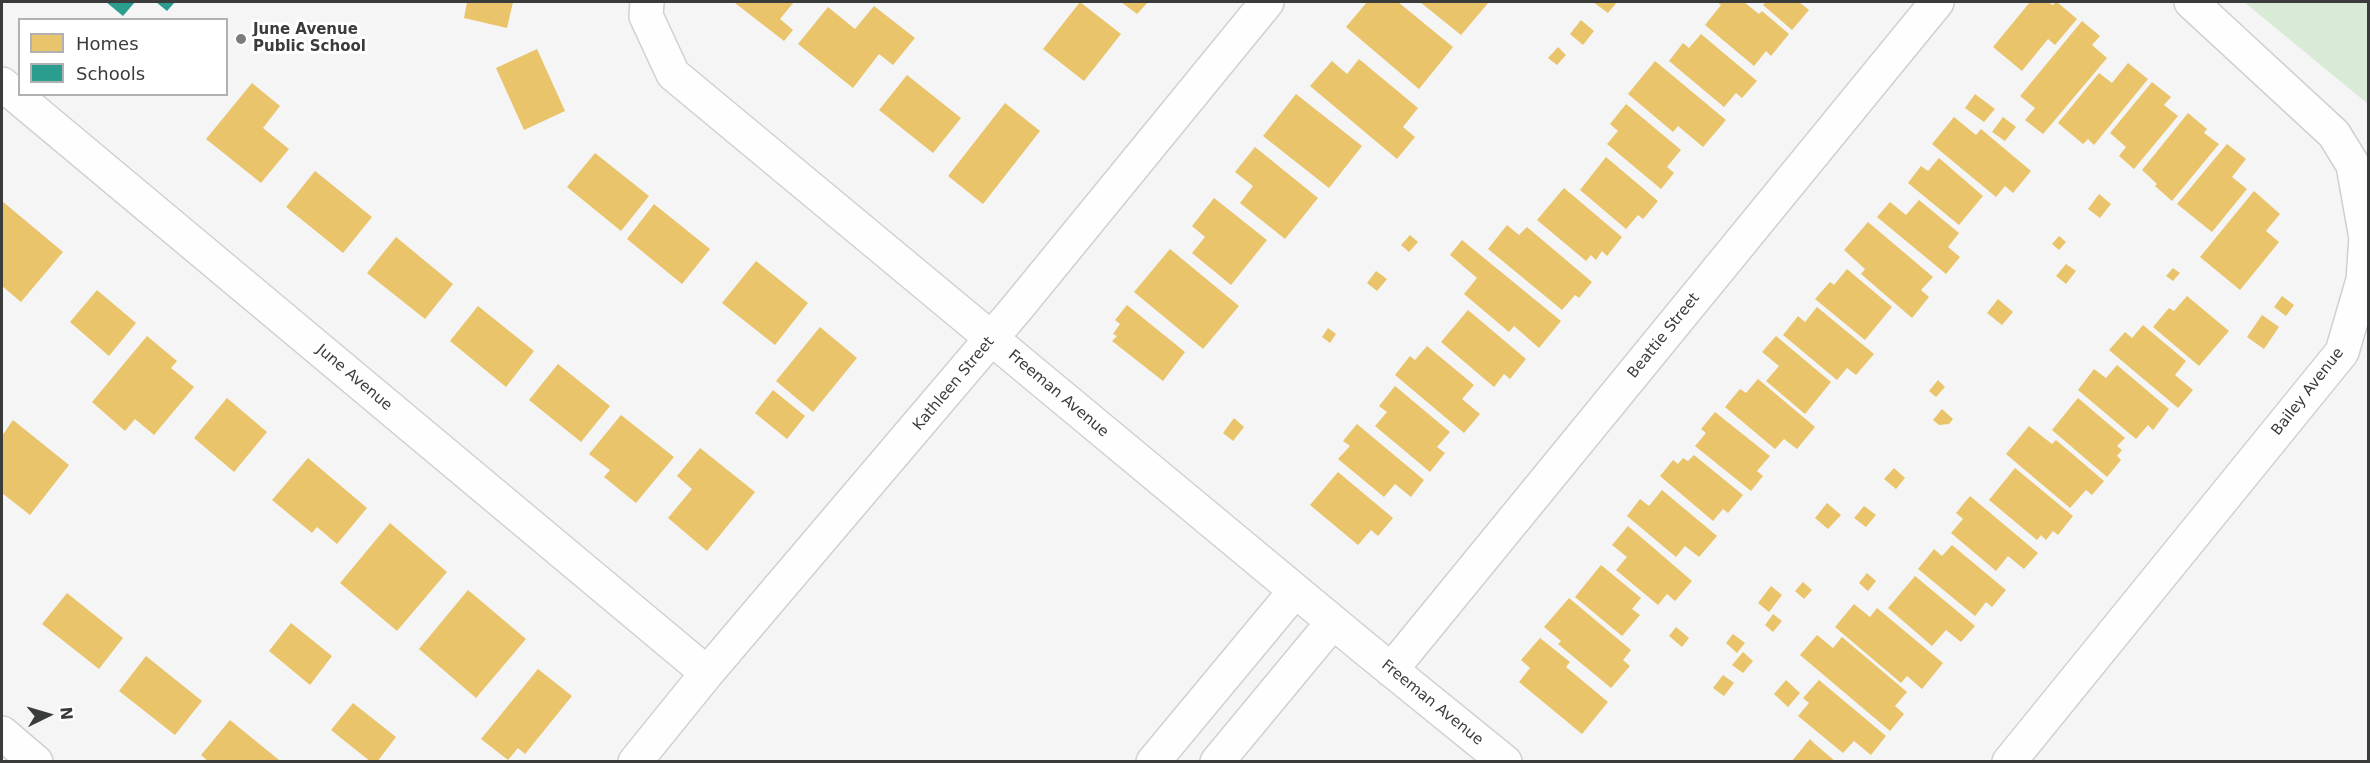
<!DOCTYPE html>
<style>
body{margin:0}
#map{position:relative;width:2370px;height:763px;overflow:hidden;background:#f5f5f5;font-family:"DejaVu Sans",sans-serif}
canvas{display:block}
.frame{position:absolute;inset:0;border:3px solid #3a3b3b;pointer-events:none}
.legend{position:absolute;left:18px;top:18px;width:210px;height:78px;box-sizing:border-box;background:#fff;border:2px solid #b0b1b1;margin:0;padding:8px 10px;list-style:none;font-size:18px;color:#3a3b3b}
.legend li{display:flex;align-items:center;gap:12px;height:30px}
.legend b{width:30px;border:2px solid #b0b1b1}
.north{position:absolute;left:18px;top:685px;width:60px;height:60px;-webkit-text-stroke:4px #fff;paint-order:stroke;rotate:85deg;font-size:16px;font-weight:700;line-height:24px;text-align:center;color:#3a3b3b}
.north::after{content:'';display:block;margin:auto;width:21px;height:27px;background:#3a3b3b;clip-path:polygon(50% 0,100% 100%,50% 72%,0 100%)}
</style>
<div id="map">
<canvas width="2370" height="763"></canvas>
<div class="frame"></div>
<ul class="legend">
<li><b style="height:16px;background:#e9c46a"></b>Homes</li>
<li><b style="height:16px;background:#2a9d8f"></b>Schools</li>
</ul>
<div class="north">N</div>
</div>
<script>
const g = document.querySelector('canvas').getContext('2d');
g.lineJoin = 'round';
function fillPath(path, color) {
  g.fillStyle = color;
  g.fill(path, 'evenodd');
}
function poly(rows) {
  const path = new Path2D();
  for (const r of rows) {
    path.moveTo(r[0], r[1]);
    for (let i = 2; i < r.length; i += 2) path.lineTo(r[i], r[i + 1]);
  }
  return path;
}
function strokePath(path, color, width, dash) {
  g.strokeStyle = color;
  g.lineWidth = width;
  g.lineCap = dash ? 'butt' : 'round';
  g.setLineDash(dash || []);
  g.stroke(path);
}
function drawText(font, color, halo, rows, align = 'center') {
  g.font = font + ' "DejaVu Sans",sans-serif';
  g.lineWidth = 6;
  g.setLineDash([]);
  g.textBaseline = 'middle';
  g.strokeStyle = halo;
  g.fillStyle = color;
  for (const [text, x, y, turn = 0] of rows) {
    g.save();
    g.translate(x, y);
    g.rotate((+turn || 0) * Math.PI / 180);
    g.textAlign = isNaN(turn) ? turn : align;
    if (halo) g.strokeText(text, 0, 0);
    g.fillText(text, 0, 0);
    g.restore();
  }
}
const green = poly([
 [2244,2,2368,2,2368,104]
]);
const homes = poly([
 [467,2,513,2,507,28,464,18],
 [736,2,794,2,780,19,793,30,784,41,735,3],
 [1080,2,1121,34,1084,81,1043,49],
 [1121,2,1148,2,1137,14],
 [1367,2,1398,2,1453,47,1419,89,1346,27],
 [1420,2,1489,2,1461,35],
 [1593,2,1617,2,1608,13],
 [1717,2,1744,2,1759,14,1762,11,1789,34,1771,56,1766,51,1754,66,1705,25,1721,5],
 [1763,2,1799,2,1809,10,1792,30,1763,5,1765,3],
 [2030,2,2049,2,2052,5,2057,2,2077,19,2055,45,2048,39,2022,71,1993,47],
 [874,6,915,38,893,65,879,54,853,88,798,44,828,7,855,29],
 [1581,20,1594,31,1583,45,1570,34],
 [2082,21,2100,36,2092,45,2107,58,2043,134,2025,120,2035,108,2020,96],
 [1701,34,1757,81,1742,98,1736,93,1724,107,1669,61,1683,43,1689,48],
 [1558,47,1566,55,1557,65,1548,58],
 [537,49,565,111,524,130,496,68],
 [1359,59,1418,108,1403,127,1415,137,1397,159,1310,86,1332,61,1347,74],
 [1655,61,1726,120,1703,147,1678,126,1673,132,1628,94],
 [2128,63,2148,79,2094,145,2088,139,2083,144,2058,123,2099,73,2112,83],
 [907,75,961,118,933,153,879,110],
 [2152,82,2171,97,2164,105,2178,116,2134,169,2119,156,2126,147,2110,133],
 [252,83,280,106,263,128,289,149,261,183,206,139],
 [1296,94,1362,146,1329,188,1263,136],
 [1975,94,1995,109,1984,122,1965,108],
 [1005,103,1040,131,983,204,948,176],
 [1626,104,1681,150,1667,167,1674,173,1661,189,1607,144,1618,131,1610,124],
 [2188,113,2207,129,2204,133,2219,144,2172,201,2155,186,2157,184,2142,170],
 [1954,117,1976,135,1981,129,2031,171,2013,193,2005,186,1996,197,1932,144],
 [2003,117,2016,127,2005,141,1992,132],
 [2227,144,2246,159,2232,177,2247,189,2212,232,2177,204],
 [1255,147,1318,198,1285,239,1240,203,1253,186,1235,172],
 [595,153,649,196,621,231,567,187],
 [1606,157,1658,201,1643,219,1638,215,1626,229,1580,190],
 [1939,158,1983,196,1959,225,1908,183,1921,166,1928,171],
 [315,171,372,217,343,253,286,207],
 [1564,188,1622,237,1607,256,1602,251,1596,260,1591,255,1586,261,1537,220],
 [2254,191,2280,214,2266,231,2279,242,2240,290,2200,257],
 [2099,194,2111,204,2100,218,2088,209],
 [1214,198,1267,240,1231,285,1192,253,1205,237,1192,226],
 [1919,200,1959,233,1948,247,1960,257,1946,274,1877,217,1890,202,1906,215],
 [2,201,63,252,21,302,2,286],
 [654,204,710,249,682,284,627,239],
 [1868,222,1933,277,1921,290,1929,297,1912,318,1861,274,1865,269,1844,250],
 [1507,225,1519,235,1527,227,1592,282,1579,298,1575,295,1562,310,1488,249],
 [1410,235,1418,242,1409,252,1401,245],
 [2059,236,2066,242,2059,250,2052,244],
 [396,237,453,284,425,319,367,273],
 [1462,240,1561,321,1539,348,1514,326,1509,332,1464,294,1477,278,1450,255],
 [1170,249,1239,306,1203,349,1134,292],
 [756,261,808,303,775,345,722,303],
 [2066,264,2076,271,2066,284,2056,276],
 [2173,268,2180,273,2173,281,2166,276],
 [1847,269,1892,307,1865,340,1815,299,1830,282,1834,285],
 [1376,271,1387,279,1377,291,1367,283],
 [97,290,136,323,109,356,70,322],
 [2187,296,2229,331,2199,366,2153,327,2169,308,2174,311],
 [2282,296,2294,305,2286,316,2274,307],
 [1998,299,2013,312,2002,325,1987,313],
 [1127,305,1185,352,1163,381,1112,341,1117,336,1113,334,1120,324,1115,320],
 [478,306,534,351,506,387,450,341],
 [1817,307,1874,354,1856,375,1847,368,1837,380,1783,335,1798,316,1805,322],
 [1468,310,1526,359,1510,379,1504,374,1494,387,1441,342],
 [2262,315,2279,327,2264,349,2247,337],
 [2143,325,2186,361,2175,375,2193,390,2178,408,2109,350,2125,332,2132,338],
 [820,327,857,358,813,412,776,381],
 [1328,328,1336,334,1330,343,1322,337],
 [147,336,177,361,171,368,194,387,154,435,135,419,125,431,92,402],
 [1776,336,1831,382,1805,414,1766,381,1779,366,1762,352],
 [1427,346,1474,385,1462,399,1480,414,1464,433,1395,375,1410,356,1415,360],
 [558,364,610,406,581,442,529,400],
 [2117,365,2169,409,2153,430,2148,425,2136,439,2078,390,2094,369,2106,378],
 [1758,379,1815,427,1797,449,1784,439,1775,449,1725,407,1740,389,1746,393],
 [1938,380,1945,387,1936,397,1929,391],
 [1395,386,1450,432,1437,447,1445,453,1430,472,1375,426,1387,412,1379,406],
 [773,390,805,416,787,439,755,413],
 [227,398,267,432,234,472,194,438],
 [2078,398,2125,438,2117,446,2122,450,2117,456,2121,460,2107,477,2052,430],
 [1942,409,1953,419,1949,424,1939,425,1933,420],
 [1715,412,1770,456,1757,471,1763,476,1751,491,1695,446,1706,433,1701,429],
 [621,415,674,457,636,503,604,477,610,470,589,454],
 [1234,418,1244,427,1233,441,1223,433],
 [13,420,69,465,30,515,2,493,2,436],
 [1357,424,1424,480,1411,497,1395,484,1384,497,1338,459,1350,446,1343,441],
 [2029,426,2052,444,2056,440,2104,481,2092,495,2086,490,2070,508,2006,454],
 [700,448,755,492,707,551,668,518,692,489,677,476],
 [1694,455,1743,495,1728,513,1723,509,1713,521,1660,476,1673,460,1678,464,1683,458,1688,461],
 [308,458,367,508,337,544,317,527,312,533,272,500],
 [1894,468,1905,478,1896,489,1884,479],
 [2015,468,2073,516,2058,535,2053,531,2046,540,2041,535,2037,540,1989,500],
 [1338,472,1393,518,1378,536,1371,530,1358,545,1310,505],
 [1662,490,1717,536,1699,557,1685,546,1676,557,1627,516,1640,499,1649,506],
 [1970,496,2038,553,2024,569,2008,556,1996,571,1951,533,1963,519,1956,513],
 [1827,503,1841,515,1828,529,1815,518],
 [1864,506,1876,515,1866,527,1854,518],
 [390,523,447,572,397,631,340,583],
 [1628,526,1692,581,1675,601,1667,594,1658,605,1616,570,1627,557,1612,545],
 [1952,545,2006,590,1992,607,1986,602,1975,616,1918,569,1934,549,1942,556],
 [1601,565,1641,598,1632,609,1640,615,1622,636,1575,597],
 [1867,573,1876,581,1868,591,1859,583],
 [1915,576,1975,626,1961,642,1946,630,1932,646,1888,608],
 [1803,582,1812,590,1804,599,1795,591],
 [1771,586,1782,595,1769,612,1758,603],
 [468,590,526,639,476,698,419,649],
 [67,593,123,638,99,669,42,624],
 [1569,598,1631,650,1623,660,1630,666,1611,688,1558,644,1561,641,1544,627],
 [1854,604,1870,617,1877,608,1943,663,1922,689,1907,676,1901,683,1835,627],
 [1773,614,1782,621,1773,632,1765,625],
 [291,623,332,656,310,685,269,651],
 [1676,627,1689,638,1682,647,1669,636],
 [1733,634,1745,643,1737,653,1726,643],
 [1817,635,1833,648,1842,637,1907,692,1895,706,1904,714,1890,731,1800,655],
 [1540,638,1570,662,1566,667,1608,702,1582,734,1519,682,1530,668,1521,660],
 [1743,652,1753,661,1743,673,1732,665],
 [146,656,202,701,175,735,119,691],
 [538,669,572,696,525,754,518,748,508,760,481,739],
 [1723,675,1734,683,1724,696,1713,688],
 [1786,680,1800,693,1788,707,1774,694],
 [1819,680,1886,736,1871,755,1854,741,1843,753,1798,716,1809,703,1803,698],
 [353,703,396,737,377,762,371,762,331,730],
 [230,720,279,760,278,762,209,762,201,755],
 [1810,739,1815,744,1836,762,1791,762]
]);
const schools = poly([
 [106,2,135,2,123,16],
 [156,2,175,2,167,11]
]);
const minor = poly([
 [647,2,646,16,673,74,1362,646,1505,762],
 [2,84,707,673],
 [1391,670,1937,2],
 [635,762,707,673,1017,308,1267,2],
 [1153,762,1295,591],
 [1217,762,1333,622],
 [2009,762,2342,352,2363,280,2366,238,2353,165,2334,134,2191,2]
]);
const major = poly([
 [2,733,36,762]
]);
const markers = [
 [241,39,6,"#7b7c7c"]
];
const poiNames = [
 ["June Avenue",253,30],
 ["Public School",253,47]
];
const streetNames = [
 ["Beattie Street",1664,336,-51],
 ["June Avenue",354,378,40],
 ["Kathleen Street",954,384,-50],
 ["Bailey Avenue",2308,392,-52],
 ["Freeman Avenue",1058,394,40],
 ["Freeman Avenue",1432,703,39]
];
fillPath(green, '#d9ebd7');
fillPath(homes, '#e9c46a');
fillPath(schools, '#2a9d8f');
strokePath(minor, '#d0d0d0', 36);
strokePath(major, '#d0d0d0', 36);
strokePath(minor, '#fefefe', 33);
strokePath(major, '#fefefe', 33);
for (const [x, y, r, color] of markers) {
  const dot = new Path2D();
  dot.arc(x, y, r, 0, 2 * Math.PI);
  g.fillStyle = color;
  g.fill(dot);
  strokePath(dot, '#fff', 2);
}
drawText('bold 15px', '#3a3b3b', '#fff', poiNames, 'left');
drawText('15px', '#3a3b3b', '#fff', streetNames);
</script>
